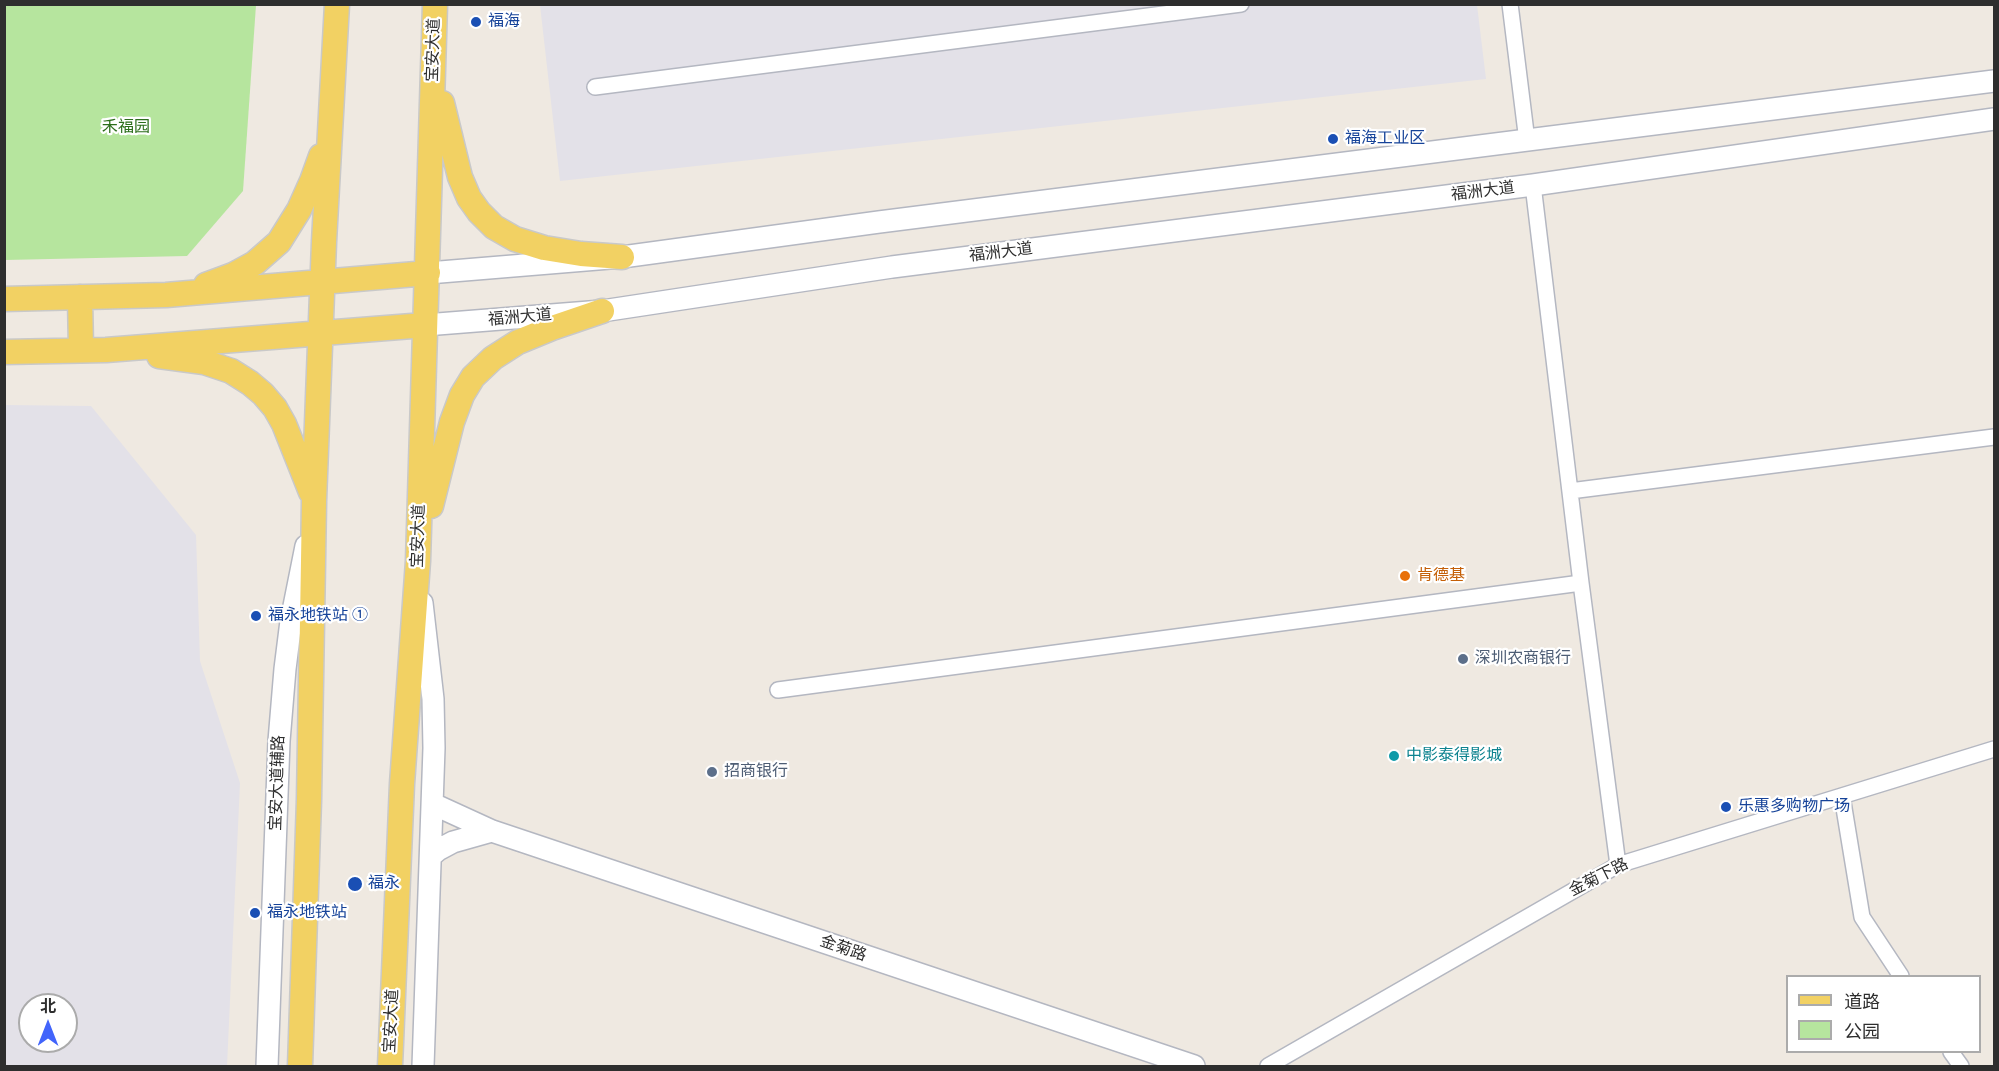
<!DOCTYPE html>
<meta charset="utf-8">
<style>
body{margin:0}
#map{position:relative;width:1999px;height:1071px;overflow:hidden;background:#efe9e1;font-family:Roboto,"Noto Sans SC",sans-serif}
canvas{display:block}
.frame{position:absolute;inset:0;border:6px solid #2e2e2e;pointer-events:none}
.legend{position:absolute;left:1786px;top:975px;width:195px;height:78px;box-sizing:border-box;background:#fff;border:2px solid #ababab;margin:0;padding:8px 10px;list-style:none;font-size:18px;color:#2e2e2e}
.legend li{display:flex;align-items:center;gap:12px;height:30px}
.legend b{width:30px;border:2px solid #ababab}
.north{position:absolute;left:18px;top:993px;width:60px;height:60px;box-sizing:border-box;background:#fff;border:2px solid #ababab;border-radius:50%;rotate:0deg;font-size:16px;font-weight:700;line-height:24px;text-align:center;color:#2e2e2e}
.north::after{content:'';display:block;margin:auto;width:21px;height:27px;background:#4264fb;clip-path:polygon(50% 0,100% 100%,50% 72%,0 100%)}
</style>
<div id="map">
<canvas width="1999" height="1071"></canvas>
<div class="frame"></div>
<ul class="legend">
<li><b style="height:8px;background:#f2d163"></b>道路</li>
<li><b style="height:16px;background:#b6e59e"></b>公园</li>
</ul>
<div class="north">北</div>
</div>
<script>
const g = document.querySelector('canvas').getContext('2d');
g.lineJoin = 'round';
function fillPath(path, color) {
  g.fillStyle = color;
  g.fill(path, 'evenodd');
}
function poly(rows) {
  const path = new Path2D();
  for (const r of rows) {
    path.moveTo(r[0], r[1]);
    for (let i = 2; i < r.length; i += 2) path.lineTo(r[i], r[i + 1]);
  }
  return path;
}
function strokePath(path, color, width, dash) {
  g.strokeStyle = color;
  g.lineWidth = width;
  g.lineCap = dash ? 'butt' : 'round';
  g.setLineDash(dash || []);
  g.stroke(path);
}
function drawText(font, color, halo, rows, align = 'center') {
  g.font = font + ' Roboto,"Noto Sans SC",sans-serif';
  g.lineWidth = 4.5;
  g.setLineDash([]);
  g.textBaseline = 'middle';
  g.strokeStyle = halo;
  g.fillStyle = color;
  for (const [text, x, y, turn = 0] of rows) {
    g.save();
    g.translate(x, y);
    g.rotate((+turn || 0) * Math.PI / 180);
    g.textAlign = isNaN(turn) ? turn : align;
    if (halo) g.strokeText(text, 0, 0);
    g.fillText(text, 0, 0);
    g.restore();
  }
}
const industrial = poly([
 [540,5,1477,5,1486,79,560,181],
 [5,405,91,406,196,535,200,661,240,783,227,1066,5,1066],
 [30,1005,66,1005,66,1041,30,1041]
]);
const green = poly([
 [4,5,256,5,243,191,187,256,5,260]
]);
const street = poly([
 [1510,4,1527,141],
 [595,87,1241,4],
 [1533,185,1581,583,1618,865],
 [1570,491,1994,437],
 [778,690,1581,583],
 [1842,796,1862,917,1901,976],
 [1951,1052,1961,1066],
 [1268,1066,1618,865,1994,749]
]);
const secondary = poly([
 [428,273,622,257,879,222,1994,81],
 [425,325,602,311,892,267,1533,185,1994,119],
 [422,603,433,699,434,748,423,1066],
 [433,804,492,831,1194,1066],
 [431,856,438,850,453,842,492,831],
 [267,1066,279,741,285,669,291,621,306,546]
]);
const primary = poly([
 [442,103,460,177,469,198,479,212,494,227,515,239,544,248,581,254,622,257],
 [206,285,233,275,255,263,279,242,299,210,312,181,321,156],
 [80,297,81,350],
 [4,299,166,295,428,273],
 [4,352,106,350,425,325],
 [159,356,204,362,231,371,250,383,263,394,275,408,284,424,311,492],
 [431,506,452,422,462,395,473,377,493,358,518,342,552,328,602,311],
 [300,1066,309,800,314,501,324,242,337,4],
 [390,1066,402,784,418,561,435,4]
]);
const markers = [
 [476,22,6,"#1a4fb4"],
 [1333,139,6,"#1a4fb4"],
 [1405,576,6,"#e8710a"],
 [256,616,6,"#1a4fb4"],
 [1463,659,6,"#5c6f8a"],
 [1394,756,6,"#0f9aa8"],
 [712,772,6,"#5c6f8a"],
 [1726,807,6,"#1a4fb4"],
 [355,884,8,"#1a4fb4"],
 [255,913,6,"#1a4fb4"]
];
const transitNames = [
 ["福海",488,22],
 ["福海工业区",1345,139],
 ["福永地铁站 ①",268,616],
 ["乐惠多购物广场",1738,807],
 ["福永",368,884],
 ["福永地铁站",267,913]
];
const streetNames = [
 ["宝安大道",434,50,-88],
 ["福洲大道",1483,192,-7],
 ["福洲大道",1001,253,-7],
 ["福洲大道",520,318,-5],
 ["宝安大道",419,536,-88],
 ["宝安大道辅路",278,783,-88],
 ["金菊下路",1599,878,-27],
 ["金菊路",843,949,19],
 ["宝安大道",392,1021,-87]
];
const parkNames = [
 ["禾福园",126,128]
];
const foodNames = [
 ["肯德基",1417,576]
];
const serviceNames = [
 ["深圳农商银行",1475,659],
 ["招商银行",724,772]
];
const cultureNames = [
 ["中影泰得影城",1406,756]
];
fillPath(industrial, '#e3e1e8');
fillPath(green, '#b6e59e');
strokePath(street, '#b4b7c1', 18);
strokePath(secondary, '#b4b7c1', 24);
strokePath(primary, '#c9c9c9', 27);
strokePath(street, '#fff', 15);
strokePath(secondary, '#fff', 21);
strokePath(primary, '#f2d163', 24);
for (const [x, y, r, color] of markers) {
  const dot = new Path2D();
  dot.arc(x, y, r, 0, 2 * Math.PI);
  g.fillStyle = color;
  g.fill(dot);
  strokePath(dot, '#fff', 2);
}
drawText('16px', '#164399', '#fff', transitNames, 'left');
drawText('16px', '#2e2e2e', '#fff', streetNames);
drawText('16px', '#2c6e1b', '#fff', parkNames);
drawText('16px', '#c56008', '#fff', foodNames, 'left');
drawText('16px', '#4e5e75', '#fff', serviceNames, 'left');
drawText('16px', '#0d838f', '#fff', cultureNames, 'left');
</script>
